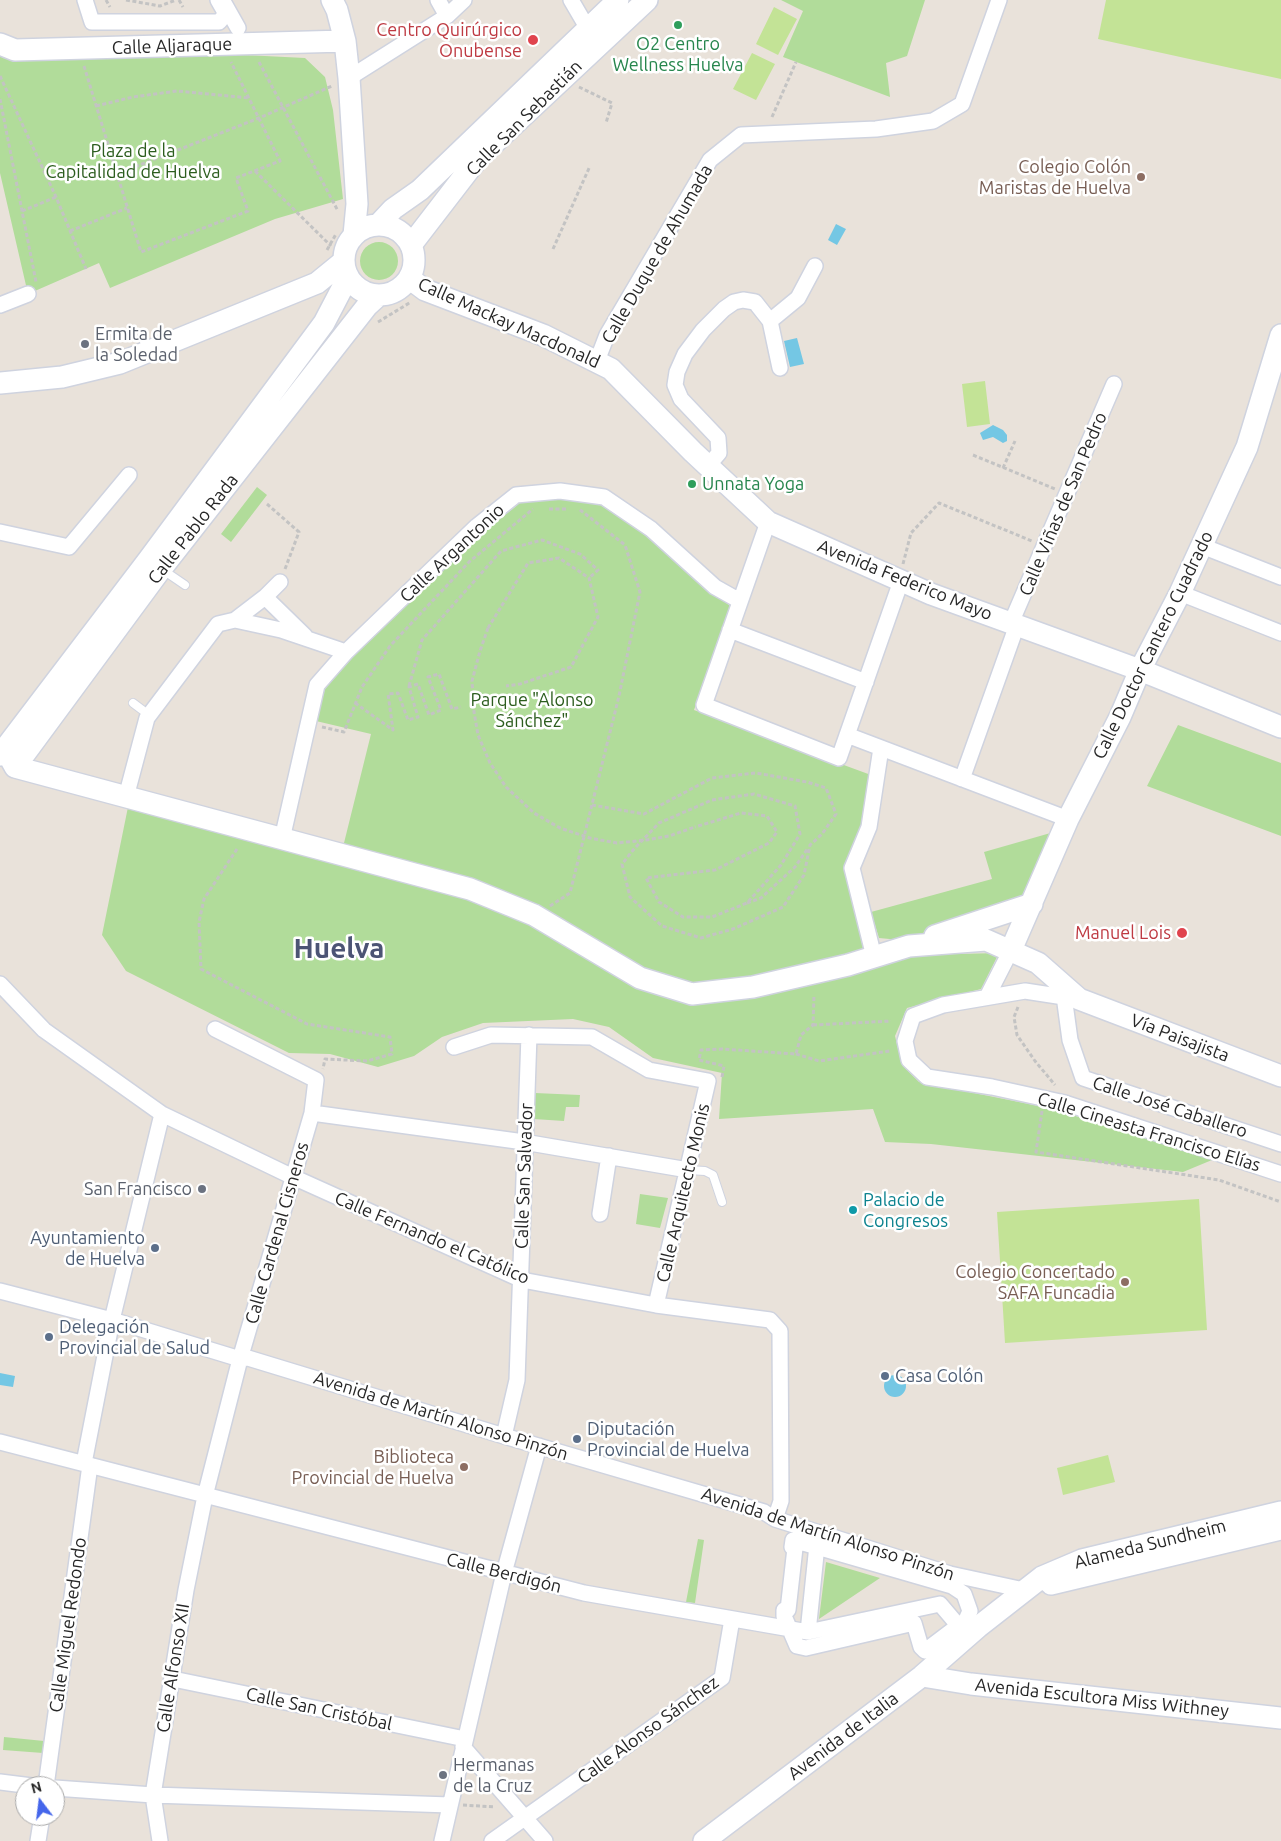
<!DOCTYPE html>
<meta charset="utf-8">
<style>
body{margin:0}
#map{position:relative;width:1281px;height:1841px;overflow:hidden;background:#e9e2da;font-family:Ubuntu,sans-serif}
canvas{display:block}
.north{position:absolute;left:15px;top:1776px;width:50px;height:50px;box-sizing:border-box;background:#fff;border:1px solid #a9a9a9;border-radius:50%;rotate:345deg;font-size:14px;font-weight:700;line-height:20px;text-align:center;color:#272727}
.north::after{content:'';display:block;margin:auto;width:18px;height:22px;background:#4566eb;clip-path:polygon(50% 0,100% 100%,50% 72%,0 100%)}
</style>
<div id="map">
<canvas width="1281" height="1841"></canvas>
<div class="north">N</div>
</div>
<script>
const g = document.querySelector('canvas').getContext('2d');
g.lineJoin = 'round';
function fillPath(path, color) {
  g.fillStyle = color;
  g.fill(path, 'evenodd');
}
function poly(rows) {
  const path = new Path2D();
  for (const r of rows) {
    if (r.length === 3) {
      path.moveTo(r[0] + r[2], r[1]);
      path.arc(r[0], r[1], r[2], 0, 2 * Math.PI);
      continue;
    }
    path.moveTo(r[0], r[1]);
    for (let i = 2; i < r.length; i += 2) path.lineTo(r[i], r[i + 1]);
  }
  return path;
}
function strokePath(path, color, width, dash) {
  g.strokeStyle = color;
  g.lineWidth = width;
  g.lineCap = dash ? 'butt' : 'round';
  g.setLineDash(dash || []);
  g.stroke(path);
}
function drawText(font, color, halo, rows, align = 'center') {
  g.font = font + ' Ubuntu,sans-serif';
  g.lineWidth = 5;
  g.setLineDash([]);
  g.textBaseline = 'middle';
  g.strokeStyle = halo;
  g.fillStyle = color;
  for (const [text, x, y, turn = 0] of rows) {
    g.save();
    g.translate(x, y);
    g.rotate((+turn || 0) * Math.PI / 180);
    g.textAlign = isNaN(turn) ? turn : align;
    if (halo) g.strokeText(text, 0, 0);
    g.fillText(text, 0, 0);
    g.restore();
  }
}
const green = poly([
 [781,0,925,0,907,56,886,63,890,97,783,57,803,11],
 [164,51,305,58,325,77,333,110,343,199,275,219,110,288,99,263,28,294,0,173,0,55,3,58,37,61],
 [379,261,19],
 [257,487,267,495,231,542,221,534],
 [561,498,602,505,654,541,730,606,694,710,871,775,863,822,845,869,867,953,754,980,691,986,641,971,343,847,371,734,316,721,322,689,348,660,475,539,521,502],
 [1178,725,1281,763,1281,836,1147,786],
 [128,807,465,895,532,922,692,1000,915,955,999,953,981,989,907,1008,895,1036,902,1065,919,1082,1054,1109,1212,1160,1183,1172,931,1144,885,1142,873,1109,719,1119,722,1073,653,1058,609,1027,573,1019,483,1023,442,1037,414,1056,378,1067,330,1054,289,1053,126,971,102,935],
 [1054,832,1019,903,900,940,879,938,871,912,992,879,984,852],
 [535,1093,580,1095,579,1107,566,1107,564,1121,534,1119],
 [640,1194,668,1198,660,1228,636,1224],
 [698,1539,704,1540,695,1603,686,1602],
 [826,1562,880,1578,819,1619],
 [4,1737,44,1741,43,1753,3,1750]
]);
const pitch = poly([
 [1106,0,1281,0,1281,79,1098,39],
 [774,7,797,19,778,55,756,44],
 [752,53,775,64,756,100,733,89],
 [985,381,990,424,967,427,962,384],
 [1199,1199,1207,1330,1005,1343,997,1212],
 [1108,1455,1115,1482,1063,1495,1057,1468]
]);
const water = poly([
 [836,224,846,229,837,245,828,240],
 [797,338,804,364,790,367,784,341],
 [993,425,1003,430,1007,435,1007,441,1003,443,993,437,983,440,980,433],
 [0,1373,15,1376,13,1387,0,1385],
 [895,1386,11]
]);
const path = poly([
 [106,0,110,7],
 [126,0,160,6,176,0],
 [179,0,183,7],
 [259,62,338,211],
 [84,66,141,252,248,211,236,178,280,161,231,62],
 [0,76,56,197,86,269],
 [579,87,612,103,606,123],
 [0,99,36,282],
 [96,106,133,97,177,91,249,98],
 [772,117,796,62],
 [255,171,331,246],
 [117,174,259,118,332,86],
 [22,211,56,197],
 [70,231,127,208],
 [553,249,590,166],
 [327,250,336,234],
 [378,322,411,302],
 [973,455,1055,489],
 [1003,468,1015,441],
 [267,504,299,532,285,569],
 [549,509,568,509],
 [903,564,911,533,939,503,1032,541],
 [488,628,528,563,559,558,589,578,598,617,571,667,520,684,506,686],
 [409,686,422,640,501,551,542,540,580,554,598,570,589,578],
 [355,703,393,730,388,694,398,693,408,720,418,717,409,687,418,684,429,715,441,710,428,677,439,674,452,709,461,707],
 [322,727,344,732,362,687,390,646,469,562,533,509],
 [592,805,644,814,712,778,756,773,807,782,826,788,836,814,822,834,810,845,804,875,783,907,733,929,701,938,662,926,630,897,622,864,634,849,659,823,712,800,754,794,795,806,800,834,781,865,747,903,712,917,683,917,659,902,646,878,715,870,769,843,777,832,767,816,741,813,695,827],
 [237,849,204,899,199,922,201,969,307,1024,390,1037,392,1054,367,1061,325,1059,323,1069],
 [747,903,761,898,795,867,808,848],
 [550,906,570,893,619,696,640,592,625,545,579,509],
 [1018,1007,1014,1017,1017,1035,1035,1061,1055,1085],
 [813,1025,891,1021],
 [796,1054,819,1061,890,1051],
 [722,1077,724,1066,699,1060,701,1050,722,1049,796,1054,801,1035,813,1025,814,995],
 [1042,1111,1036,1152,1219,1180,1281,1202],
 [463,1805,495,1807]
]);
const lane = poly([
 [142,337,148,350],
 [163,570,185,585],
 [133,703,149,715],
 [688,1170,705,1171,713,1175,722,1202]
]);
const street = poly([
 [85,0,92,22,219,22,226,14,218,0],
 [438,0,447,16],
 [571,0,588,29],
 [224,3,238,28],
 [349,78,447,16,464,0],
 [0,305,28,294],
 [770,321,798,298,815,266],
 [597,361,607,335,710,160,741,135,876,129,933,121,962,104,999,0],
 [708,466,719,453,718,438,681,399,675,385,677,372,685,354,703,330,724,309,734,302,743,300,755,302,770,321,780,368],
 [768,522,704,705,839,758,901,581],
 [0,532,69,547,129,475],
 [1202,546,1281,577],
 [280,582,265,597,305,636],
 [1180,593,1281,633],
 [235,620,265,597],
 [1011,623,1114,384],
 [730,630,866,682],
 [847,735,1068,819],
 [962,779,1017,625],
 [126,797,147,718,218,624,235,620,281,630,346,652],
 [282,839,317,685,346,652,477,526,516,495,560,491,604,497,651,529,715,587,740,601],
 [874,957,852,868,869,827,881,748],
 [0,984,44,1030,162,1114,293,1177,522,1280,656,1305,770,1320,780,1331,781,1501,775,1519],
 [1064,996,1070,1040,1083,1078,1281,1144],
 [987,997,1011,950],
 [1077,999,1025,991,943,1005,913,1016,905,1041,909,1060,927,1077,992,1087,1065,1103,1281,1174],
 [454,1047,491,1035,592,1037,649,1070,708,1081,656,1305],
 [312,1113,524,1142,688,1170],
 [600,1214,609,1156],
 [0,1291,112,1320,240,1359,248,1358,504,1436,764,1512,775,1519,950,1574,1024,1590],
 [504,1436,517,1380,529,1035],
 [0,1442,584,1593,808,1632],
 [84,1463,112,1320,162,1114],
 [793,1540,952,1586,964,1594,970,1611,966,1620,925,1651,921,1647,914,1623,806,1648,797,1646,784,1616,784,1610,788,1610,795,1548,792,1547,793,1540],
 [817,1545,808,1632,940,1604,957,1624],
 [173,1679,465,1739],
 [463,1747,545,1841],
 [0,1782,32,1786],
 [46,1786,90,1465],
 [55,1788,153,1795,450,1805],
 [38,1841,42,1816],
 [160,1841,153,1795,186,1590,205,1496,240,1359,312,1113,316,1080,215,1029],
 [442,1841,504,1573,539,1446],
 [492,1841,722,1678,732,1619]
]);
const secondary = poly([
 [332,0,337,10,345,41,349,78,357,204,354,235],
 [0,44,15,50,345,41],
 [379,260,35],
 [378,225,393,209,420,190,618,0],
 [411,245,478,158,647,0],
 [409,278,425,290,543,335,611,369,693,452,768,522,931,594,1140,670,1281,727],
 [0,383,62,377,120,363,317,283,344,261],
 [5,749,15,767,470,889,534,915,640,978,692,994,753,987,848,965,909,946,986,940,1038,963,1079,999,1281,1076],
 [0,755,149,559,324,323,348,277],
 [15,767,161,569,367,306,379,295],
 [935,936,1032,904],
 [1011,950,1068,819,1120,717,1140,670,1180,593,1247,447,1281,335],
 [1051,1584,1281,1529],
 [922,1676,971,1684,1281,1718],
 [704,1841,922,1676,978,1627,1042,1577,1082,1560,1281,1512]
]);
const pathBridge = poly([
 [488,628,480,651,472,681,474,712,478,735,490,763,506,787,534,813,560,828,590,838,617,843,646,840,669,836,695,827]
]);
const markers = [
 [678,25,5,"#2e9e5b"],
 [533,40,6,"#e0444e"],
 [1141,177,5,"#8d6e63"],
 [85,344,5,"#6b7280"],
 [692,484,5,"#2e9e5b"],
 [1182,933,6,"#e0444e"],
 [202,1189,5,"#6b7280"],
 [853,1210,5,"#0f9aa8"],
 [155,1248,5,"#5c6f8a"],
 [1125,1282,5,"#8d6e63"],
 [49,1337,5,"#5c6f8a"],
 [885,1376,5,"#5c6f8a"],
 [577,1439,5,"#5c6f8a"],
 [464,1467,5,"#8d6e63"],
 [443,1775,5,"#6b7280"]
];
const healthNames = [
 ["Centro Quirúrgico",522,30],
 ["Onubense",522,51],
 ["Manuel Lois",1171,933]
];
const leisureNames = [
 ["O2 Centro",678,44],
 ["Wellness Huelva",678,65],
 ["Unnata Yoga",702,484,"left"]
];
const streetNames = [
 ["Calle Aljaraque",172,46,-2],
 ["Calle San Sebastián",524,118,-45],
 ["Calle Duque de Ahumada",657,254,-60],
 ["Calle Mackay Macdonald",509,323,24],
 ["Calle Viñas de San Pedro",1063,504,-67],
 ["Calle Pablo Rada",193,529,-52],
 ["Calle Argantonio",452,553,-43],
 ["Avenida Federico Mayo",905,580,22],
 ["Calle Doctor Cantero Cuadrado",1153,645,-64],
 ["Vía Paisajista",1180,1038,21],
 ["Calle José Caballero",1170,1107,18],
 ["Calle Cineasta Francisco Elías",1149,1132,17],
 ["Calle San Salvador",524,1176,-88],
 ["Calle Arquitecto Monis",683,1193,-77],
 ["Calle Cardenal Cisneros",277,1233,-74],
 ["Calle Fernando el Católico",432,1238,23],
 ["Avenida de Martín Alonso Pinzón",441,1416,17],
 ["Avenida de Martín Alonso Pinzón",828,1534,18],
 ["Alameda Sundheim",1150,1544,-14],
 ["Calle Berdigón",504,1573,14],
 ["Calle Miguel Redondo",68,1625,-82],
 ["Calle Alfonso XII",173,1668,-81],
 ["Avenida Escultora Miss Withney",1102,1698,6],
 ["Calle San Cristóbal",319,1709,12],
 ["Calle Alonso Sánchez",648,1730,-36],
 ["Avenida de Italia",843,1736,-37]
];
const parkNames = [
 ["Plaza de la",133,151],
 ["Capitalidad de Huelva",133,172],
 ["Parque \"Alonso",532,700],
 ["Sánchez\"",532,721]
];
const educationNames = [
 ["Colegio Colón",1131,167],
 ["Maristas de Huelva",1131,188],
 ["Colegio Concertado",1115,1272],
 ["SAFA Funcadia",1115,1293],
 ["Biblioteca",454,1457],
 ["Provincial de Huelva",454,1478]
];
const worshipNames = [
 ["Ermita de",95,334],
 ["la Soledad",95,355],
 ["San Francisco",192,1189,"right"],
 ["Hermanas",453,1765],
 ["de la Cruz",453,1786]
];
const cultureNames = [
 ["Palacio de",863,1200],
 ["Congresos",863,1221]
];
const serviceNames = [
 ["Ayuntamiento",145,1238,"right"],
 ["de Huelva",145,1259,"right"],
 ["Delegación",59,1327],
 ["Provincial de Salud",59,1348],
 ["Casa Colón",895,1376],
 ["Diputación",587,1429],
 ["Provincial de Huelva",587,1450]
];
const townNames = [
 ["Huelva",339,949]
];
fillPath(green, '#b1dc9a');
fillPath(pitch, '#c3e396');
fillPath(water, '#74c7e4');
strokePath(lane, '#cfd3df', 10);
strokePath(street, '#cfd3df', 18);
strokePath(secondary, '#cfd3df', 24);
strokePath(path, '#c3c3c3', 3, [4, 2.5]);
strokePath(lane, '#fff', 8);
strokePath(street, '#fff', 15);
strokePath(secondary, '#fff', 21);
strokePath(pathBridge, '#c3c3c3', 3, [4, 2.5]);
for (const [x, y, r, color] of markers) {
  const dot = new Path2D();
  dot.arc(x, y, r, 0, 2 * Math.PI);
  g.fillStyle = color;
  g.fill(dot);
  strokePath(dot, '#fff', 2);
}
drawText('18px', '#be3a42', '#fff', healthNames, 'right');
drawText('18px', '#27864d', '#fff', leisureNames);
drawText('18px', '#272727', '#fff', streetNames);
drawText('18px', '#2c5d1e', '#fff', parkNames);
drawText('18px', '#785e54', '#fff', educationNames, 'right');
drawText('18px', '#5b616d', '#fff', worshipNames, 'left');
drawText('18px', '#0d838f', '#fff', cultureNames, 'left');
drawText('18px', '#4e5e75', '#fff', serviceNames, 'left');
drawText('bold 28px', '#4c5474', '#fff', townNames);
</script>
